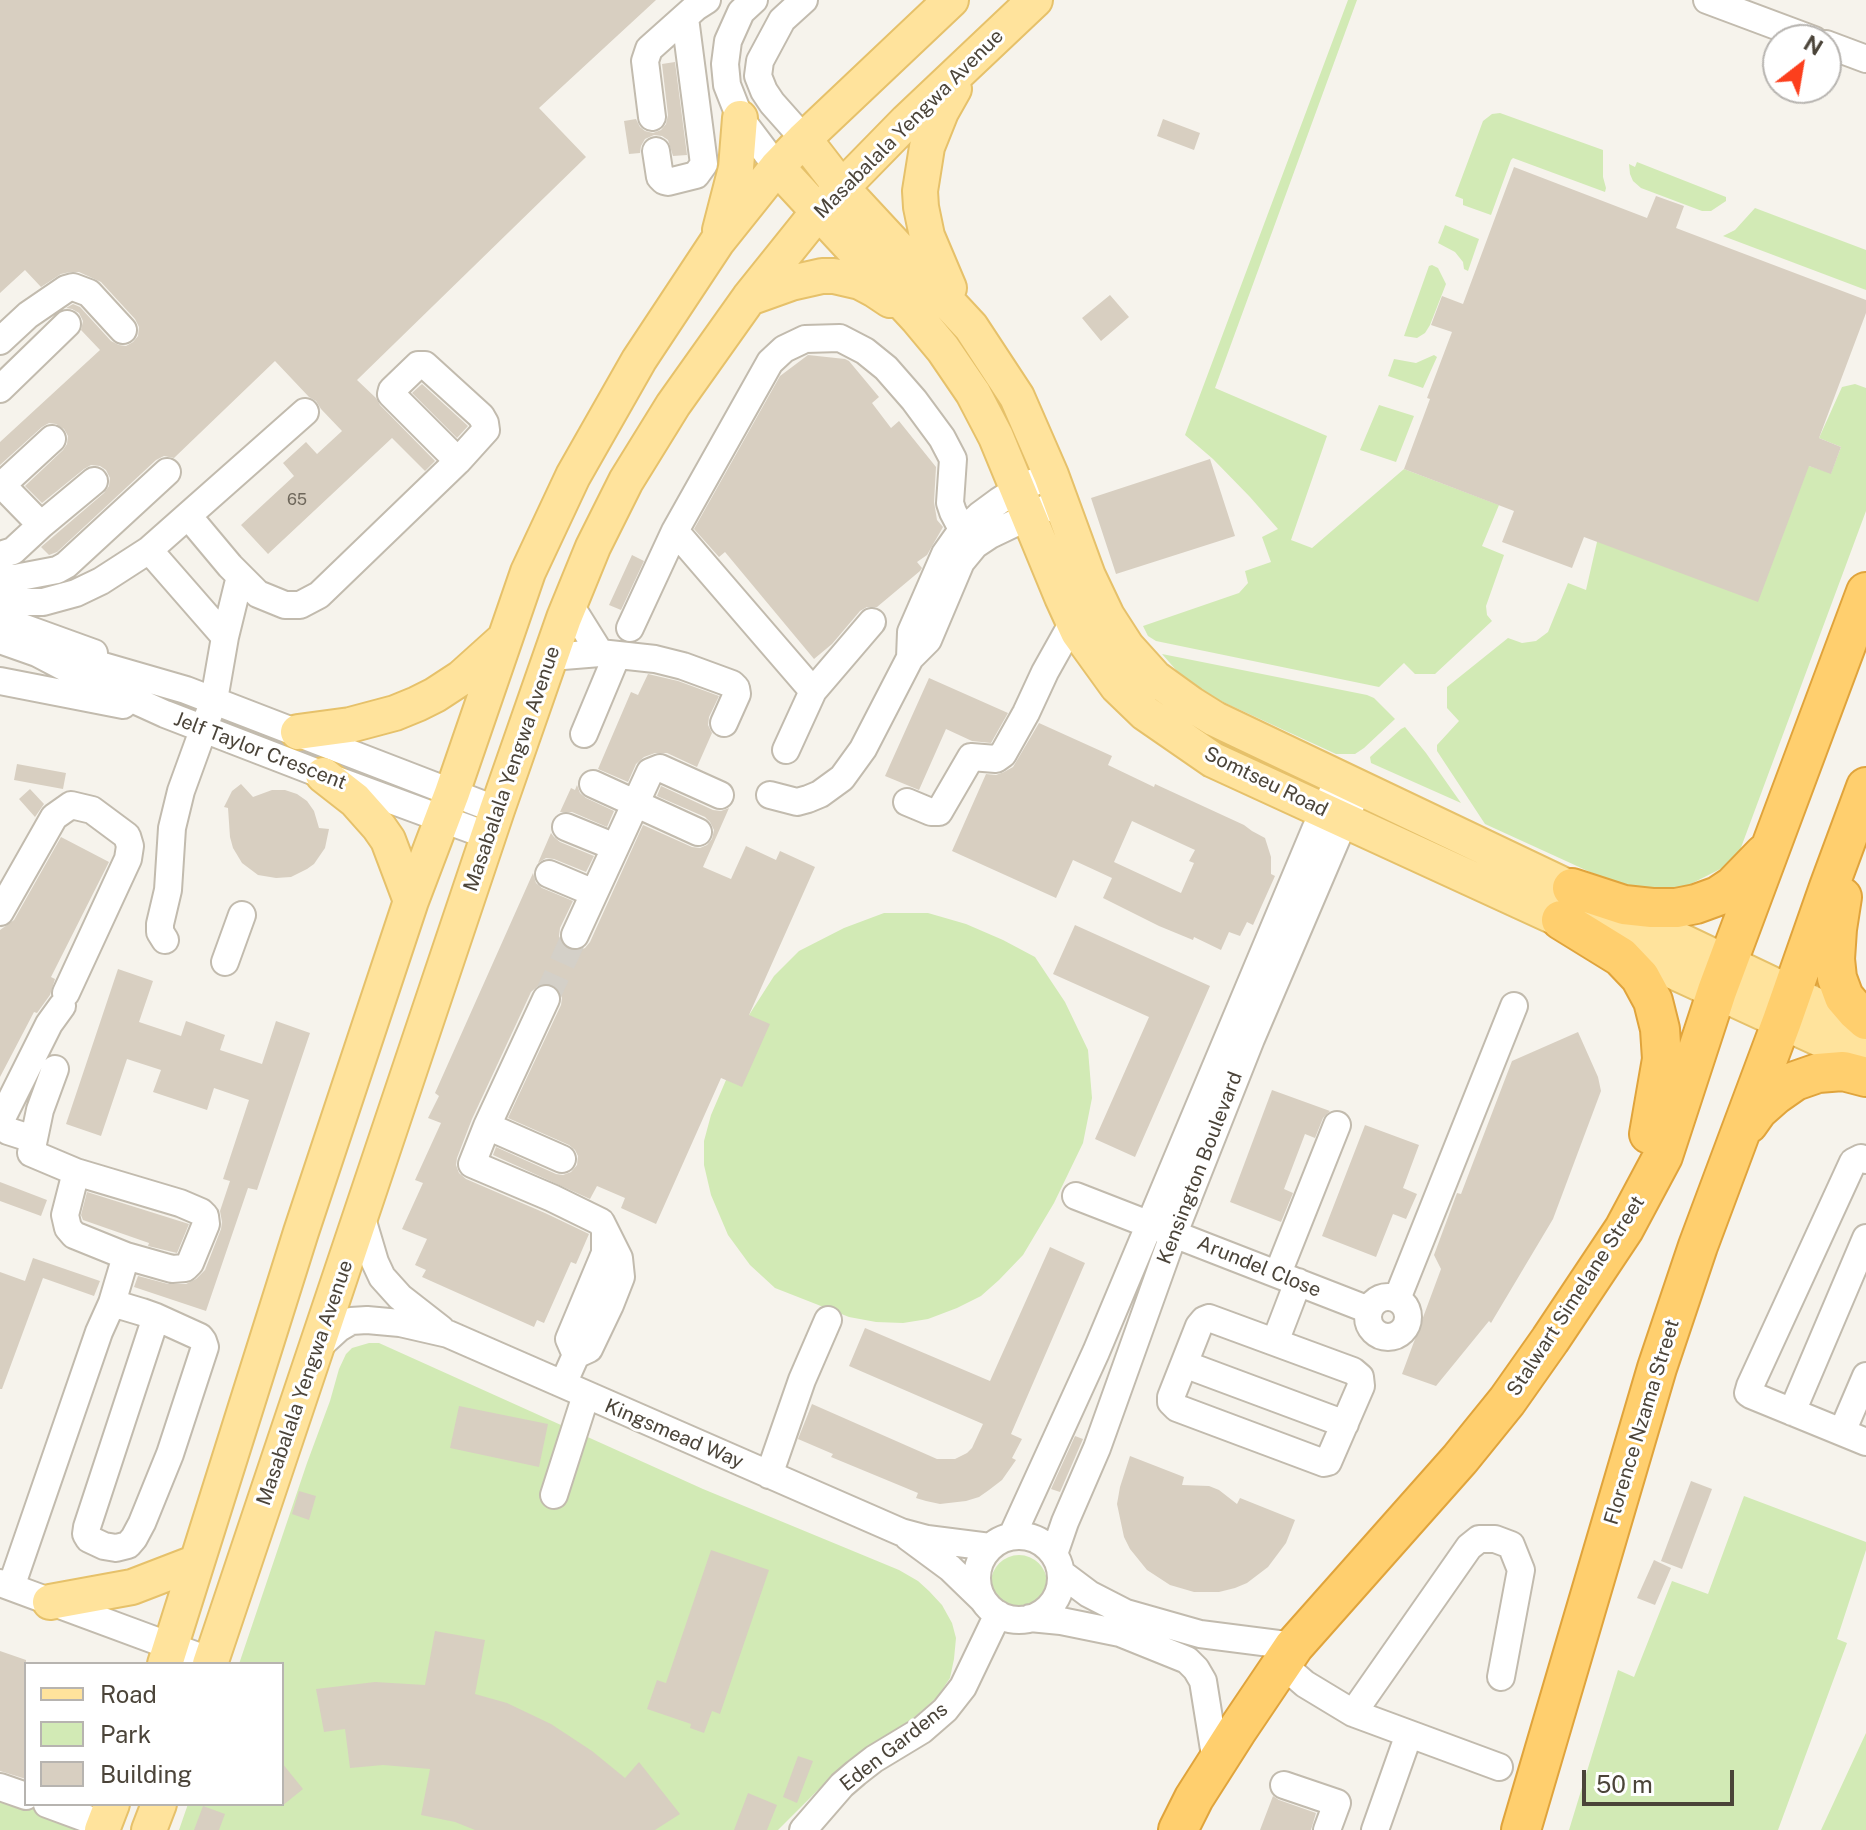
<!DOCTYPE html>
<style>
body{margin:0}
#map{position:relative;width:1866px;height:1830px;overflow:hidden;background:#f6f3ec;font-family:"Public Sans",sans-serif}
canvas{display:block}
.legend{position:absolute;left:24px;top:1662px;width:260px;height:144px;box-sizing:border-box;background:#fff;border:2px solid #b7b4b0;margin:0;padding:10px 14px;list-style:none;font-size:24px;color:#4b4439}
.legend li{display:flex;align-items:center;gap:16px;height:40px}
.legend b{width:40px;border:2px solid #b7b4b0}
.north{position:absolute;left:1762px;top:24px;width:80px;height:80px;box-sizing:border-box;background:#fff;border:2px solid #b7b4b0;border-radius:50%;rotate:31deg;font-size:22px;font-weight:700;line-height:32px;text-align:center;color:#4b4439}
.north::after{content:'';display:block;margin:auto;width:28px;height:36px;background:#fc3f1d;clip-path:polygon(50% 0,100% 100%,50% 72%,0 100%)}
.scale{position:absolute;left:1582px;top:1770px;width:152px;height:36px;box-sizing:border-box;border:4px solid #4b4439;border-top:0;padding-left:10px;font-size:24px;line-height:28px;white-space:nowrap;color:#4b4439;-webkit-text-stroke:6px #fff;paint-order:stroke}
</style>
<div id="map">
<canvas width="1866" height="1830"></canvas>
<ul class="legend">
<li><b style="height:10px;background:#ffe39c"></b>Road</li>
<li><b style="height:22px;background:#d2eab5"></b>Park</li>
<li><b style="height:22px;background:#d8cfc1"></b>Building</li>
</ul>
<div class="north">N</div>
<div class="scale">50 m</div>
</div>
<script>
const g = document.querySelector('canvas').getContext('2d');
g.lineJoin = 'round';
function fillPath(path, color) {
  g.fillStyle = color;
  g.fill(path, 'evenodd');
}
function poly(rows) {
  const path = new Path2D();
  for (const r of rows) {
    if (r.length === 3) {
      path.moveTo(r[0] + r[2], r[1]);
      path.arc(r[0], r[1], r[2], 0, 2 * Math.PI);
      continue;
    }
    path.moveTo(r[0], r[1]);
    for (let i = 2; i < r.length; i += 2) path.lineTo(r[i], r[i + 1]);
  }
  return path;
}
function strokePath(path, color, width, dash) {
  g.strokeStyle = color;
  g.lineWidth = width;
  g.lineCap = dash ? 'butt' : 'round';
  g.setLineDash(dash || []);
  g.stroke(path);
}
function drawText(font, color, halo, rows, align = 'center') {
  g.font = font + ' "Public Sans",sans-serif';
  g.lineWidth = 6;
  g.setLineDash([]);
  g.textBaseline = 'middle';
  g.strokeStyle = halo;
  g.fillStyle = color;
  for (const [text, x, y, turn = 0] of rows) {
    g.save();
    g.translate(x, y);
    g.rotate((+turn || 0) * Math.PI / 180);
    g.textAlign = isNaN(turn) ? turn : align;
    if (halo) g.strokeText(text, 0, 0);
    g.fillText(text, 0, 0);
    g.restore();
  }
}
const green = poly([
 [1348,0,1357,0,1215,388,1327,436,1291,540,1312,548,1404,469,1499,505,1482,546,1504,555,1486,606,1487,615,1492,621,1435,674,1415,674,1404,663,1379,687,1156,641,1148,636,1143,626,1239,593,1248,583,1245,571,1271,562,1262,537,1278,529,1250,497,1213,459,1185,435],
 [1500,113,1603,150,1603,177,1606,188,1605,192,1513,158,1511,160,1491,215,1463,205,1463,199,1455,196,1483,121,1492,114],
 [1637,162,1726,197,1726,201,1711,211,1702,211,1641,188,1633,181,1630,174,1629,164,1635,167],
 [1755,208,1866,250,1866,290,1723,236,1735,230],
 [1445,225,1479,239,1468,271,1464,269,1463,262,1455,252,1438,243],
 [1432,265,1438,268,1446,284,1430,325,1425,333,1417,338,1404,336,1429,266],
 [1434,355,1437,357,1423,388,1388,376,1394,359,1416,363],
 [1855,384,1866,388,1866,511,1736,861,1667,896,1625,888,1485,824,1437,751,1437,745,1459,721,1447,708,1447,687,1508,638,1522,643,1536,641,1548,632,1568,583,1586,590,1597,542,1809,466,1831,473,1841,447,1819,438,1842,387],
 [1379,405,1414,416,1396,462,1360,450],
 [1162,654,1367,695,1374,698,1395,719,1364,748,1355,754,1336,754,1210,696,1177,671],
 [1405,727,1426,753,1461,803,1371,763,1370,757,1401,729],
 [884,913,928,913,966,924,1003,940,1035,957,1065,1002,1088,1050,1092,1098,1083,1143,1054,1203,1023,1255,999,1280,981,1296,957,1308,928,1319,903,1323,876,1322,849,1317,775,1288,750,1265,728,1235,711,1195,704,1165,704,1141,711,1115,726,1080,749,1015,774,976,799,951,844,928],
 [369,1343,379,1343,703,1489,899,1570,918,1581,929,1591,942,1605,952,1623,956,1638,954,1659,950,1678,938,1696,926,1707,912,1719,866,1748,843,1765,778,1830,179,1830,188,1804,282,1804,282,1664,239,1664,307,1463,330,1401,339,1369,346,1354,352,1348],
 [1744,1496,1866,1542,1866,1550,1837,1639,1847,1643,1778,1830,1569,1830,1618,1670,1634,1677,1672,1581,1708,1594],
 [1019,1583,28],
 [1866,1733,1866,1830,1821,1830,1859,1748],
 [0,1790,78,1818,74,1830,0,1830]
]);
const building = poly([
 [0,0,656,0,539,108,586,157,357,380,376,398,380,405,435,461,425,471,392,438,268,554,241,525,294,476,283,463,306,442,317,454,342,431,321,409,316,401,309,397,275,361,174,458,164,456,156,460,57,552,49,555,41,547,104,493,109,486,110,478,106,470,100,466,91,465,84,469,42,503,25,486,63,450,67,444,68,436,64,429,56,424,49,423,42,427,0,465,0,442,100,350,81,330,83,321,79,313,72,309,66,308,73,304,80,307,111,341,119,345,126,346,133,342,138,336,139,327,135,319,101,282,79,272,70,272,61,274,41,287,25,270,0,293],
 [675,62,687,155,673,156,668,140,662,136,654,135,645,139,641,146,640,153,629,154,624,121,636,119,640,127,645,131,653,133,661,130,666,124,668,115,662,64],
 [1163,119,1200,133,1194,150,1157,136],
 [1514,167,1647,218,1656,196,1684,206,1676,228,1866,300,1866,313,1819,438,1841,447,1831,474,1809,466,1758,602,1584,537,1572,568,1502,542,1514,511,1404,469,1430,399,1427,398,1452,332,1431,325,1442,296,1463,304],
 [1110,295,1129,317,1101,341,1082,318],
 [808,355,845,359,849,361,879,397,872,403,891,428,899,421,936,467,934,502,937,520,943,527,927,555,917,562,922,568,920,571,877,607,867,607,860,611,832,644,814,659,725,552,719,557,694,529,780,376],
 [422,384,468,426,457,438,412,393],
 [1210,459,1235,536,1116,574,1091,498],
 [632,555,644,561,621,610,609,605],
 [648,674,678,681,719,696,709,717,708,725,712,733,697,767,667,753,655,753,644,757,636,764,628,782,598,769,631,692,638,695],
 [929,678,1008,713,991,743,972,741,946,729,919,790,885,776],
 [1039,723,1112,756,1108,765,1154,787,1155,784,1244,825,1252,831,1265,838,1271,857,1271,874,1275,876,1253,925,1247,922,1240,936,1229,932,1221,950,1194,937,1193,940,1159,926,1103,898,1112,878,1073,860,1056,898,952,851,986,774,996,775,1004,772,1013,767],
 [1132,821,1195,850,1189,861,1194,863,1181,893,1114,862],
 [17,764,66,773,63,789,14,780],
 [241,784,253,797,272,790,285,790,297,794,307,801,314,811,319,828,329,829,325,848,314,864,307,869,291,877,276,878,258,875,242,863,233,848,230,837,228,808,224,807,232,791],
 [577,785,580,793,586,798,614,811,607,827,572,812,560,812,571,788,575,790],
 [661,786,713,810,721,811,729,808,703,867,731,879,746,846,776,860,780,851,815,867,749,1015,770,1024,742,1087,721,1078,656,1224,621,1208,625,1198,597,1186,590,1199,493,1155,496,1147,556,1174,563,1175,571,1172,577,1165,578,1156,575,1150,569,1145,508,1118,561,1005,562,998,559,990,552,984,545,983,538,986,531,992,472,1119,457,1158,456,1165,459,1173,466,1179,545,1213,589,1234,576,1264,571,1262,544,1323,537,1320,534,1327,422,1277,426,1270,415,1265,427,1239,402,1229,423,1183,415,1180,441,1123,428,1118,439,1096,435,1093,533,873,536,883,542,888,573,901,560,928,559,936,562,944,568,949,577,951,585,948,590,942,643,825,692,847,700,848,707,845,712,839,714,830,710,822,705,817,657,796],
 [30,789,44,804,35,817,19,799],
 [551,833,554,837,560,842,594,856,586,872,554,859,546,858,538,863],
 [61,837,109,862,51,977,55,979,50,995,37,1013,34,1012,0,1077,0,930,14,920],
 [1075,925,1210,986,1135,1157,1095,1139,1149,1017,1053,974],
 [118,969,153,981,139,1022,181,1036,186,1021,225,1035,220,1050,262,1064,276,1021,310,1033,257,1190,248,1188,206,1311,134,1287,138,1276,168,1284,186,1284,196,1279,205,1270,221,1229,222,1222,220,1211,230,1181,223,1179,249,1100,214,1088,207,1110,153,1092,161,1070,127,1059,101,1136,66,1124],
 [1578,1032,1598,1077,1601,1091,1553,1219,1491,1323,1489,1321,1436,1386,1402,1374,1441,1269,1434,1255,1457,1193,1461,1194,1512,1061],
 [1272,1090,1330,1111,1323,1118,1315,1138,1305,1134,1284,1189,1293,1193,1281,1222,1230,1202],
 [1365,1125,1419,1145,1403,1188,1417,1194,1406,1219,1393,1214,1376,1257,1322,1236],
 [0,1182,47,1200,41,1216,0,1201],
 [87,1192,189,1224,177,1253,148,1246,149,1243,83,1220,81,1215],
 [1050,1247,1085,1263,1011,1434,1022,1439,1012,1458,1016,1460,1002,1480,989,1490,979,1497,966,1501,940,1504,926,1501,916,1498,918,1493,831,1457,833,1454,798,1439,812,1404,937,1459,955,1459,967,1453,972,1448,983,1424,849,1366,865,1328,990,1381],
 [33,1258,100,1281,94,1296,43,1278,2,1389,0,1389,0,1272,25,1281],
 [459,1406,548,1424,539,1467,450,1448],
 [1075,1436,1083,1439,1060,1492,1051,1489],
 [1130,1456,1184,1477,1182,1485,1209,1486,1219,1490,1237,1504,1240,1498,1295,1520,1286,1543,1268,1567,1247,1583,1235,1588,1219,1592,1194,1592,1170,1585,1147,1570,1130,1549,1124,1537,1117,1504,1120,1487],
 [1691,1481,1712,1489,1682,1569,1661,1561],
 [299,1491,316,1496,309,1520,292,1514],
 [711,1550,769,1570,720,1714,712,1711,704,1733,690,1728,691,1724,647,1709,657,1680,666,1683],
 [1654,1560,1671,1568,1655,1605,1637,1598],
 [435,1631,485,1640,475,1694,507,1703,551,1724,592,1751,625,1778,639,1762,680,1814,655,1830,475,1830,455,1822,421,1815,430,1769,383,1765,350,1768,345,1729,324,1732,316,1689,375,1682,425,1685],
 [0,1651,26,1660,26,1779,0,1771],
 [798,1756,813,1761,797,1803,783,1797],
 [282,1763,303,1789,282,1806],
 [748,1793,777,1805,767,1830,734,1830],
 [1273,1796,1279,1800,1316,1813,1311,1830,1260,1830],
 [203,1806,225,1814,219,1830,194,1830]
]);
const minorTunnel = poly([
 [546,999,575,935]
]);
const minor = poly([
 [754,0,741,12,728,41,725,64,727,85,740,118,777,167],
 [1707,0,1814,40],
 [1826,44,1866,59],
 [652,117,645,61,649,49,696,7,707,0],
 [804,139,772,103,764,91,758,76,760,61,782,20,804,0],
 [656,151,660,177,664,181,668,182,696,175,704,164,685,18],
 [0,341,28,315,66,289,73,287,89,293,123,330],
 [0,389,67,324],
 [0,483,41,525,94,481],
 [2,485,52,439],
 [189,517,230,566,258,594,285,605,300,605,319,595,458,461,486,430,485,423,481,416,425,365,418,365,392,390,391,394,458,461],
 [149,550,225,637,214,700,181,791,172,828,168,890,160,924,160,932,165,940],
 [0,555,13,551,41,525],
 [0,578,15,578,57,570,66,565,167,472],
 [0,593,14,599,27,602,43,602,76,593,101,581,149,550,305,412],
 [570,605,600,653],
 [0,619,94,653],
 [630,628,675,531],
 [225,637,240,576],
 [0,640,37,653,77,674,165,714,323,775,489,836],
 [551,657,600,653,655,659,683,666,732,684,736,688,737,694,724,723],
 [68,658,96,664,186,690,497,810],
 [910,658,911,632,945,554,957,537,980,515,999,501,1018,489,1051,475],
 [0,681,123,705],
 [813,691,675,531,770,362,784,349,805,339,840,338,865,351,886,368,914,400,942,438,953,459,950,503,953,512,963,531],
 [584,734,617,655],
 [786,750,813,691,872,622],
 [593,784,698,832],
 [770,795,797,802,808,799,820,794,842,778,863,749,910,658,928,640,961,562,975,545,990,535,1061,501],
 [907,802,931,812,939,812,971,757,996,759,1003,754,1026,713,1045,672,1073,622],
 [566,827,615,847],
 [549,874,594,893],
 [0,912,54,817,71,805,92,810,127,836,130,846,128,859,66,993],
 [575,935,650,772,660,768,720,795],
 [225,962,242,915],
 [546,999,487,1126,472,1164,552,1198,601,1222,619,1258,621,1277,610,1305,589,1349,576,1355,563,1384],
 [55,1069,40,1110,31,1153,76,1172,65,1215,68,1228,74,1235,126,1256,112,1303],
 [487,1126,562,1159],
 [33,1139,8,1131,2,1126,2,1118,49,1024,62,1006],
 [1866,1160,1861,1158,1853,1162,1750,1386,1748,1393,1751,1395,1866,1442],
 [76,1172,180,1203,201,1212,205,1216,206,1224,190,1263,185,1268,172,1269,126,1256],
 [1076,1196,1369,1310],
 [361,1215,375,1262,382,1277,400,1297,441,1329],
 [1278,1273,1337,1125],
 [1388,1317,20],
 [1397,1299,1514,1006],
 [1209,1318,1353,1371,1360,1377,1361,1386,1328,1462,1324,1463,1177,1408,1171,1402,1171,1397,1199,1326,1204,1320,1209,1318],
 [1275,1342,1298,1282],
 [315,1350,339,1328,351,1321,367,1320,400,1323,448,1334,901,1532,927,1539,990,1547],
 [576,1355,569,1339,605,1253,605,1231],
 [1184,1364,1345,1424],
 [1792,1412,1866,1238],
 [1842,1432,1866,1376],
 [769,1475,802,1380,828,1320],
 [554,1495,586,1395],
 [1019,1578,42],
 [1012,1536,1096,1352,1315,830,1339,778],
 [908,1537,950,1568,982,1599],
 [1054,1554,1065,1522,1097,1448,1174,1233,1251,1039,1351,805],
 [1061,1573,1089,1594,1126,1613,1200,1634,1294,1646],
 [0,1583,211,1661],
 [11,1587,99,1332,112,1303,142,1312,156,1317,200,1337,203,1341,205,1347,170,1454,142,1523,134,1538,128,1545,116,1548,104,1546,89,1539,86,1534,87,1527,156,1317],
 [1030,1618,1061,1621,1120,1633,1187,1660,1196,1669,1203,1681,1216,1762],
 [1282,1664,1305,1684,1353,1713,1499,1767],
 [1353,1713,1469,1547,1479,1539,1495,1539,1511,1545,1521,1570,1501,1677],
 [1284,1785,1337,1803,1327,1830],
 [0,1787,26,1796],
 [47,1804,104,1825],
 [803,1830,842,1785,856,1773,874,1759,922,1730,945,1710,963,1687,998,1614],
 [1375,1830,1409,1734]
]);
const major = poly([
 [804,139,841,187,971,327,1017,397,1051,475,1088,576,1107,616,1127,647,1155,678,1191,704,1215,719,1866,1029],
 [777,167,918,319,943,349,973,393,996,437,1062,597,1078,632,1117,686,1145,713,1213,760,1866,1060],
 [720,230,736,168,740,118],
 [949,288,927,236,921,207,920,191,927,147,941,112,954,89],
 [749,298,791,283,822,276,834,276,860,282,875,290,890,300],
 [298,732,350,725,395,713,417,704,435,695,461,678,501,642],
 [323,775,355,800,379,827,388,840,411,901],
 [50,1602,132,1587,197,1562],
 [165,1664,301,1232,411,901,452,793,528,572,573,476,639,360,717,242,777,167,804,139,951,0],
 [210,1664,497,810,564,618,593,547,626,481,673,405,749,298,818,212,907,121,1035,0],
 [102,1830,112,1804],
 [149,1830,159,1804]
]);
const highway = poly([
 [1572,888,1624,905,1652,908,1676,908,1696,904,1718,896,1733,886,1764,854],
 [1842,897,1837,929,1835,959,1837,978,1844,997,1856,1011,1866,1020],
 [1561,920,1621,957,1640,977,1653,1001,1660,1029,1662,1059,1649,1134],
 [1748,1124,1758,1110,1775,1095,1795,1081,1818,1073,1843,1071,1866,1077],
 [1178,1830,1194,1798,1238,1729,1294,1646,1460,1459,1507,1401,1550,1340,1624,1229,1663,1156,1717,991,1866,592],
 [1521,1830,1657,1368,1698,1246,1782,1021,1829,887,1866,787]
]);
const numberNames = [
 ["65",297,500]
];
const streetNames = [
 ["Masabalala Yengwa Avenue",909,124,-45],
 ["Jelf Taylor Crescent",260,751,21],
 ["Masabalala Yengwa Avenue",512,769,-71],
 ["Somtseu Road",1266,782,26],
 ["Kensington Boulevard",1200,1168,-69],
 ["Arundel Close",1259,1267,22],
 ["Stalwart Simelane Street",1576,1296,-57],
 ["Masabalala Yengwa Avenue",305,1383,-71],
 ["Florence Nzama Street",1642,1422,-73],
 ["Kingsmead Way",674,1434,23],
 ["Eden Gardens",894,1747,-38]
];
fillPath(green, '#d2eab5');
fillPath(building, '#d8cfc1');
strokePath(minorTunnel, '#d4d0c8', 26, [26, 13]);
strokePath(minor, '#c2bbae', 30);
strokePath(major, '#e6c16a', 38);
strokePath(highway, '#e0a43c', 42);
strokePath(minor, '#fff', 26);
strokePath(major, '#ffe39c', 34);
strokePath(highway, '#ffcf6e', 38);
drawText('16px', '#6e675b', null, numberNames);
drawText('20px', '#4b4439', '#fff', streetNames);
</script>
